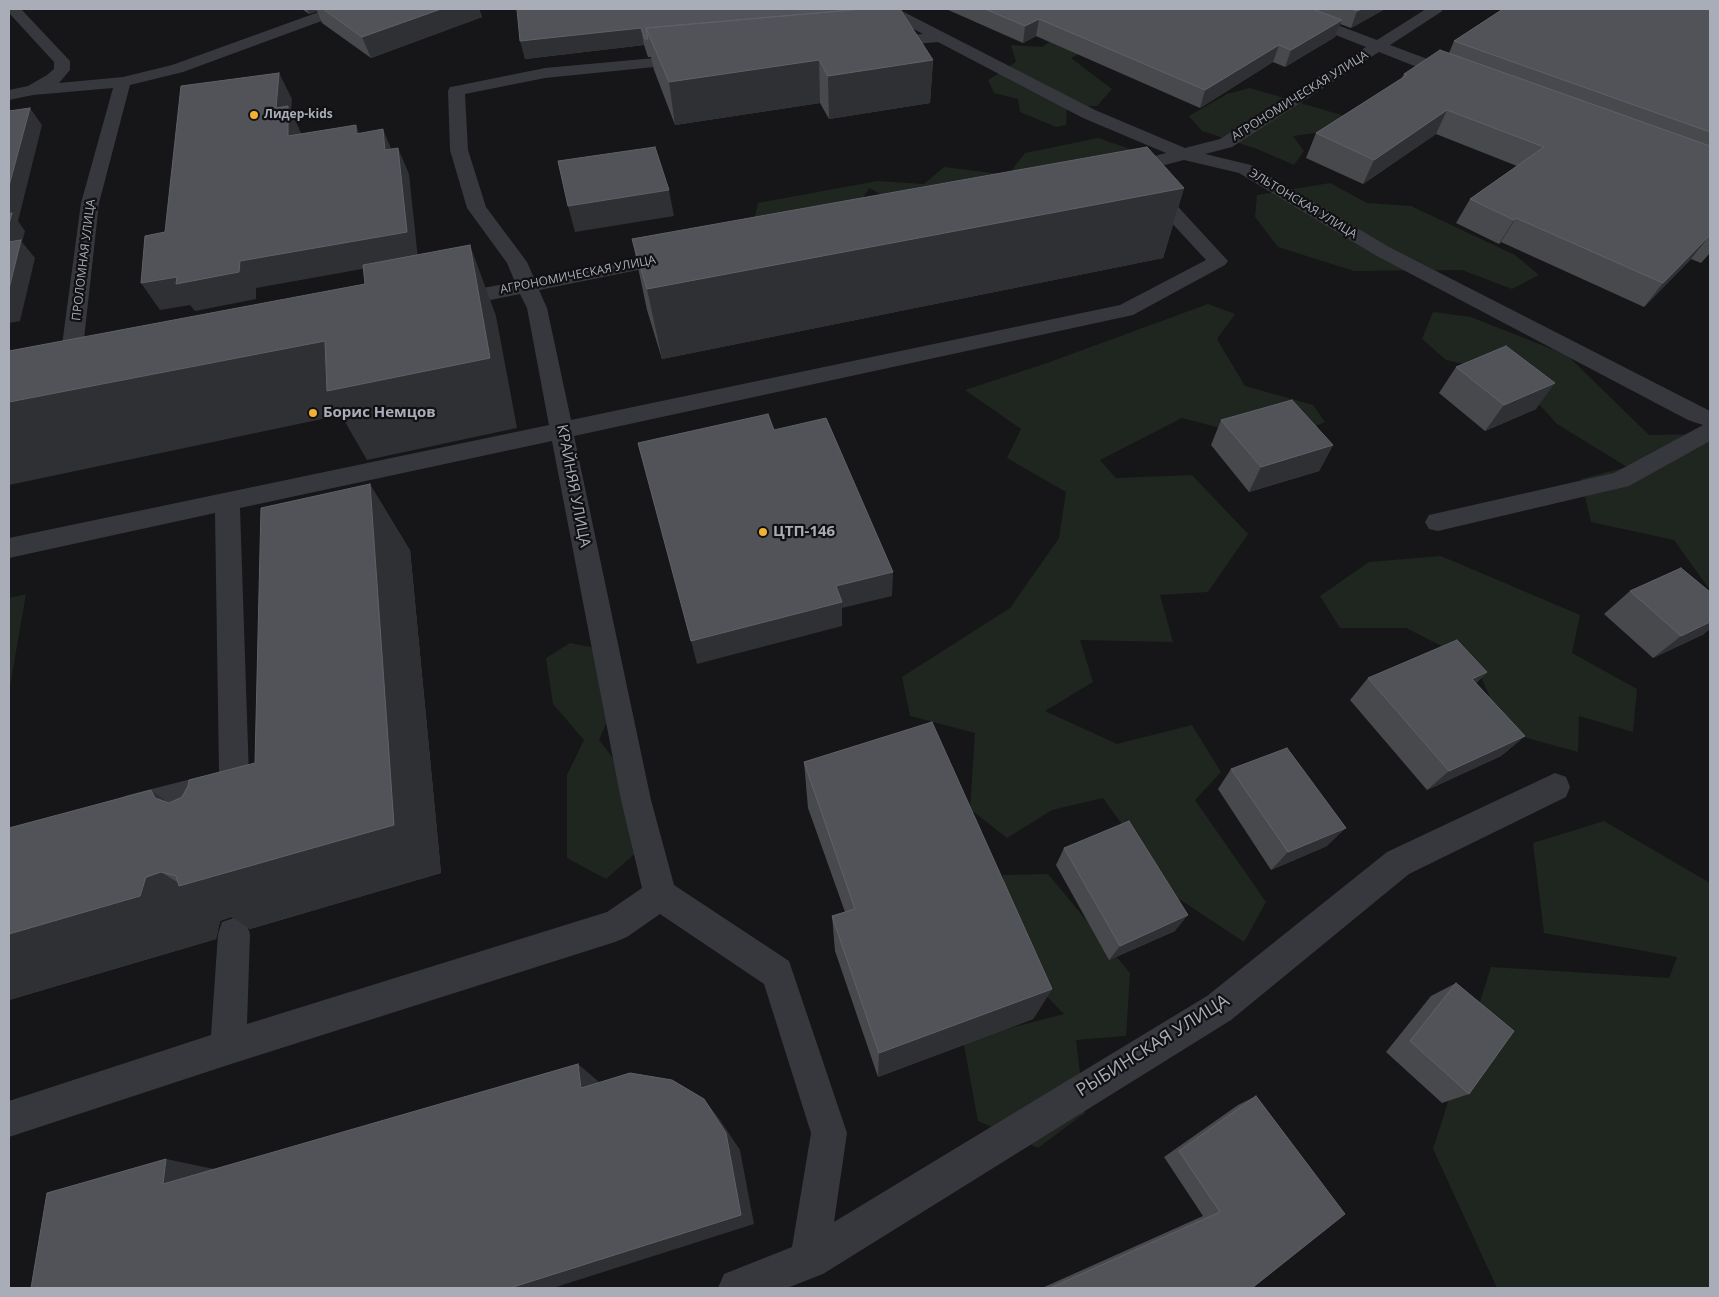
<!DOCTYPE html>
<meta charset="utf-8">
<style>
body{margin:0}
#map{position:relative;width:1719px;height:1297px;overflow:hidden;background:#161618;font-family:"Open Sans",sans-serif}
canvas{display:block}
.frame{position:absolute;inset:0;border:10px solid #a8adb8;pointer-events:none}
</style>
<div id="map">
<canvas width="1719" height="1297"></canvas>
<div class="frame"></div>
</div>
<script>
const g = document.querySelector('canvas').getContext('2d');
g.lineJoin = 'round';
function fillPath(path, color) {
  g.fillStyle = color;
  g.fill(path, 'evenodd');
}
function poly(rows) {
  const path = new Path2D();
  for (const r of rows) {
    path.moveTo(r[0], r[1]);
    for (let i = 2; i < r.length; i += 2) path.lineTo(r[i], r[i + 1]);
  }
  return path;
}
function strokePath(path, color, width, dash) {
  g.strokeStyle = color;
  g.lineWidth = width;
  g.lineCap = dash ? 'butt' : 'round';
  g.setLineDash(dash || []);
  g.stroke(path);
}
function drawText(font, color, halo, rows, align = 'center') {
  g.font = font + ' "Open Sans",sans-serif';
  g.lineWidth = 4.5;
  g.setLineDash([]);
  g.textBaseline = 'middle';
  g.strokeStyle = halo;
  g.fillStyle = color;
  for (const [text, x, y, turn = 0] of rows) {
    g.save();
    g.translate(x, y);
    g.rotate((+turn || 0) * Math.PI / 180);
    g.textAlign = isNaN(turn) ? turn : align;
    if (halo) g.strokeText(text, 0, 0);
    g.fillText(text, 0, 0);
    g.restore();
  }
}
const green = poly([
 [1084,20,1115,36,1071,58,1112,89,1097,106,1067,107,1066,125,1056,127,1020,112,1018,99,994,93,988,80,1016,62,1011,45,1042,47],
 [1250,88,1355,119,1330,131,1293,136,1304,151,1294,165,1257,149,1202,131,1189,116,1227,94],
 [1098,138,1130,149,1128,163,905,207,869,188,852,216,754,220,758,203,877,181,924,184,944,167,1008,175,1025,153],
 [1330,183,1367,203,1411,206,1515,255,1539,275,1512,289,1462,270,1354,271,1278,247,1255,217,1257,195],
 [1208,304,1235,314,1217,339,1245,386,1313,405,1325,422,1307,430,1263,439,1182,418,1100,460,1116,478,1192,475,1248,534,1208,592,1160,595,1173,642,1080,640,1093,682,1045,711,1117,744,1192,725,1221,772,1195,800,1266,902,1244,942,1173,895,1103,798,1052,810,1007,838,970,809,975,733,910,716,902,677,1010,608,1059,538,1066,492,1007,458,1021,429,965,390,1047,363],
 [1433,312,1471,317,1567,355,1649,435,1710,434,1710,590,1674,540,1591,522,1581,479,1627,467,1557,424,1511,374,1446,360,1422,339],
 [1441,556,1580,615,1572,653,1637,689,1633,732,1579,716,1578,752,1505,732,1475,663,1406,628,1340,628,1320,596,1369,562],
 [26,594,9,692,9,598],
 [570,643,600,649,612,710,599,740,628,777,637,852,606,879,567,858,567,775,584,740,553,704,546,658],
 [1604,821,1710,883,1710,1288,1497,1288,1433,1149,1491,967,1669,978,1677,957,1544,933,1533,843],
 [1048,874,1130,973,1126,1036,1076,1040,1085,1113,1038,1148,978,1121,963,1040,1064,1014,1006,955,1003,875]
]);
const minor = poly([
 [9,9,21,9,70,61,70,70,59,83,123,77,172,65,327,9,349,9,346,12,183,72,130,85,99,203,80,375,77,380,69,382,61,380,58,375,81,203,113,88,33,95,9,100,9,90,28,86,47,75,54,69,54,62,9,13,9,9],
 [879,9,898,9,1095,110,1185,148,1220,139,1366,47,1277,12,1275,9,1295,9,1377,40,1426,9,1443,9,1441,12,1390,45,1462,72,1464,76,1462,80,1450,80,1379,52,1232,147,1205,154,1251,165,1389,247,1710,411,1710,441,1629,486,1438,531,1429,529,1425,522,1429,515,1438,513,1614,473,1703,425,1688,420,1375,255,1239,173,1184,160,1123,176,1117,174,1114,170,1117,166,1166,153,1083,118,938,42,883,47,877,45,875,42,877,39,923,34,882,12,879,9],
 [688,55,694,57,696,60,694,63,545,78,465,94,468,150,486,207,527,262,534,278,673,251,680,253,683,257,680,261,673,263,539,290,547,308,571,420,1120,305,1206,260,1144,193,1142,189,1144,185,1151,183,1158,185,1228,261,1225,265,1133,315,574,436,651,800,674,885,789,961,847,1133,834,1222,1207,996,1387,852,1555,773,1566,777,1570,787,1566,797,1409,874,1231,1020,823,1274,787,1288,718,1288,724,1274,792,1247,811,1133,764,984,660,914,627,937,615,942,228,1065,9,1137,9,1101,211,1035,218,934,222,922,234,918,246,922,250,934,247,1024,607,912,642,888,621,800,552,441,240,508,250,807,246,817,235,821,224,817,220,807,220,799,128,823,117,819,113,809,117,799,128,795,219,772,215,513,9,558,9,538,549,425,527,308,520,294,451,308,444,306,441,301,444,296,451,294,515,282,507,263,467,208,450,150,448,91,450,87,456,86,545,68,688,55]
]);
const wall = poly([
 [302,9,479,9,482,17,371,58,322,23,317,11,309,14],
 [517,9,933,60,930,103,829,119,820,103,675,125,654,70,651,57,648,57,644,45,525,59],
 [946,9,1385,9,1351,28,1340,24,1335,37,1285,67,1273,62,1200,108,1036,36,1023,43],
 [1503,9,1710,9,1710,253,1701,263,1691,259,1644,307,1501,242,1499,244,1456,223,1470,199,1517,166,1436,134,1363,184,1306,158,1316,133,1401,79,1404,74,1449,53,1454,41],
 [1184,188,1163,258,662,359,647,310,632,239],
 [1456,367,1536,409,1485,431,1439,393],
 [1221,420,1333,445,1319,471,1249,492,1211,445],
 [410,550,441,873,250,929,231,917,220,921,216,939,9,1000,169,803,255,763],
 [1630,591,1704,634,1653,658,1604,614],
 [1487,672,1476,683,1525,736,1501,756,1427,790,1350,700,1368,678],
 [804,762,1052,989,1033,1019,878,1077,835,951,832,916,845,912,808,808],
 [1231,769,1327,846,1271,870,1218,789],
 [1064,848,1175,931,1109,960,1056,865],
 [1456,983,1469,1094,1442,1103,1386,1052,1431,996],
 [1256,1096,1252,1288,1042,1288,1203,1216,1164,1157,1238,1105]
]);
const shadedWall = poly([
 [307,9,316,9,317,11,309,14],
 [441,9,479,9,482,17,371,58,362,37],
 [1362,9,1385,9,1351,28,1357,11],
 [1039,19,1036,36,1023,43,1025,26],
 [1342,20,1335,37,1285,67,1291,50],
 [641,28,644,45,525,59,520,41],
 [1279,45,1273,62,1200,108,1205,90],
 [819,60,820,103,675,125,669,82],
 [933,60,930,103,829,119,828,76],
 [279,73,292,99,291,111,301,133,301,163,288,136,276,108],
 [30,108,42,125,18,221,25,231,22,242,35,258,20,321,9,323,9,186],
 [1447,110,1436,134,1363,184,1374,160],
 [356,125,367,152,356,134],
 [383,129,394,156,385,150],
 [398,148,409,174,418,259,256,288,256,299,195,311,190,305,160,310,141,283,177,277,240,261],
 [1184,188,1163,258,662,359,647,289],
 [669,190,674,216,575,232,568,206],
 [1516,218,1501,242,1499,244,1514,220],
 [1710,235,1691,259,1644,307,1663,283],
 [470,245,496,316,517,428,367,460,341,415,9,485,9,402,325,341],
 [1555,383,1536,409,1485,431,1504,405],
 [1333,445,1319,471,1249,492,1261,467],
 [370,484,410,550,441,873,250,929,231,917,220,921,216,939,9,1000,9,934,161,872,182,885,394,825],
 [893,572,892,596,842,608,842,626,697,664,691,641,836,586],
 [1710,622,1710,629,1704,634,1653,658,1681,636],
 [1487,672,1465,694,1472,679],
 [1525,736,1501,756,1427,790,1449,771],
 [151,790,221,841,155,798],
 [1346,828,1327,846,1271,870,1288,852],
 [1188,915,1175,931,1109,960,1120,946],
 [1052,989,1033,1019,878,1077,879,1053],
 [578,1064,606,1088,581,1088],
 [704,1099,720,1120,740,1150,754,1224,553,1288,510,1288],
 [166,1159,238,1174,163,1184]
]);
const building = poly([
 [323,9,441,9,362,37,323,9],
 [517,9,863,9,646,28,648,39,645,39,641,28,520,41,517,9],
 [863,9,900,9,933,60,828,76,819,60,669,82,646,28,863,9],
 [985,9,1313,9,1342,20,1291,50,1279,45,1205,90,1039,19,1025,26,985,9],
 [1351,9,1362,9,1357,11,1351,9],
 [1503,9,1707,9,1710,10,1710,132,1454,41,1503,9],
 [1440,50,1710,146,1710,235,1663,283,1516,218,1514,220,1470,199,1544,147,1447,110,1374,160,1316,133,1407,75,1404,74,1440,50],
 [279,73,276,108,288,106,288,136,356,125,356,134,383,129,385,150,398,148,407,232,240,261,239,272,176,284,177,277,141,283,145,236,165,232,181,86,279,73],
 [30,108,9,186,9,111,30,108],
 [655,147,669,190,568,206,558,161,655,147],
 [1147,147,1184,188,647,289,632,239,1147,147],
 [12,213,9,224,9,214,12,213],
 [21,240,9,289,9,242,21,240],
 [470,245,490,358,327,391,325,341,9,402,9,351,365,284,363,265,470,245],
 [1506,346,1555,383,1504,405,1456,367,1506,346],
 [1292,400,1333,445,1261,467,1221,420,1292,400],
 [768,414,774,430,826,418,893,572,836,586,842,602,691,641,638,443,768,414],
 [370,484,394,825,179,886,176,876,161,872,146,877,140,896,9,934,9,828,151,790,155,798,169,803,182,797,188,786,189,780,255,763,261,508,370,484],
 [1681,568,1710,592,1710,622,1681,636,1630,591,1681,568],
 [1457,640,1487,672,1472,679,1525,736,1449,771,1368,678,1457,640],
 [932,722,1052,989,879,1053,832,916,855,909,804,762,932,722],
 [1287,748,1346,828,1288,852,1231,769,1287,748],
 [1129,821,1188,915,1120,946,1064,848,1129,821],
 [1456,983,1514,1031,1469,1094,1410,1041,1456,983],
 [578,1064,581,1088,630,1073,672,1080,704,1099,726,1133,741,1215,510,1288,31,1288,47,1193,166,1159,163,1184,578,1064],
 [1256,1096,1345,1214,1252,1288,1050,1288,1220,1212,1179,1151,1256,1096]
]);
const markers = [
 [254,115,5,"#f2b134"],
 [313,413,5,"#f2b134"],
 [763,532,5,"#f2b134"]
];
const farStreetnames = [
 ["АГРОНОМИЧЕСКАЯ УЛИЦА",1300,96,-32],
 ["ЭЛЬТОНСКАЯ УЛИЦА",1303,204,31],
 ["ПРОЛОМНАЯ УЛИЦА",84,260,-83],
 ["АГРОНОМИЧЕСКАЯ УЛИЦА",578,275,-11]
];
const farPoinames = [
 ["Лидер-kids",264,115]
];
const poiNames = [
 ["Борис Немцов",323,413],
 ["ЦТП-146",773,532]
];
const streetNames = [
 ["КРАЙНЯЯ УЛИЦА",573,486,79]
];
const nearStreetnames = [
 ["РЫБИНСКАЯ УЛИЦА",1153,1046,-32]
];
fillPath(green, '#1e261f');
fillPath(minor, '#37383d');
fillPath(wall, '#47494d');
fillPath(shadedWall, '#2f3033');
fillPath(building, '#525359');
strokePath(building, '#5f6168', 1);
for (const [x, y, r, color] of markers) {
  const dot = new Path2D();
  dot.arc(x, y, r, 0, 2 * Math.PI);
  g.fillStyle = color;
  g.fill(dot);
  strokePath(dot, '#111113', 2);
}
drawText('12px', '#a8adb8', '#111113', farStreetnames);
drawText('bold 12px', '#a8adb8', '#111113', farPoinames, 'left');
drawText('bold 15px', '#a8adb8', '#111113', poiNames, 'left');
drawText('15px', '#a8adb8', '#111113', streetNames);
drawText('18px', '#a8adb8', '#111113', nearStreetnames);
</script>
